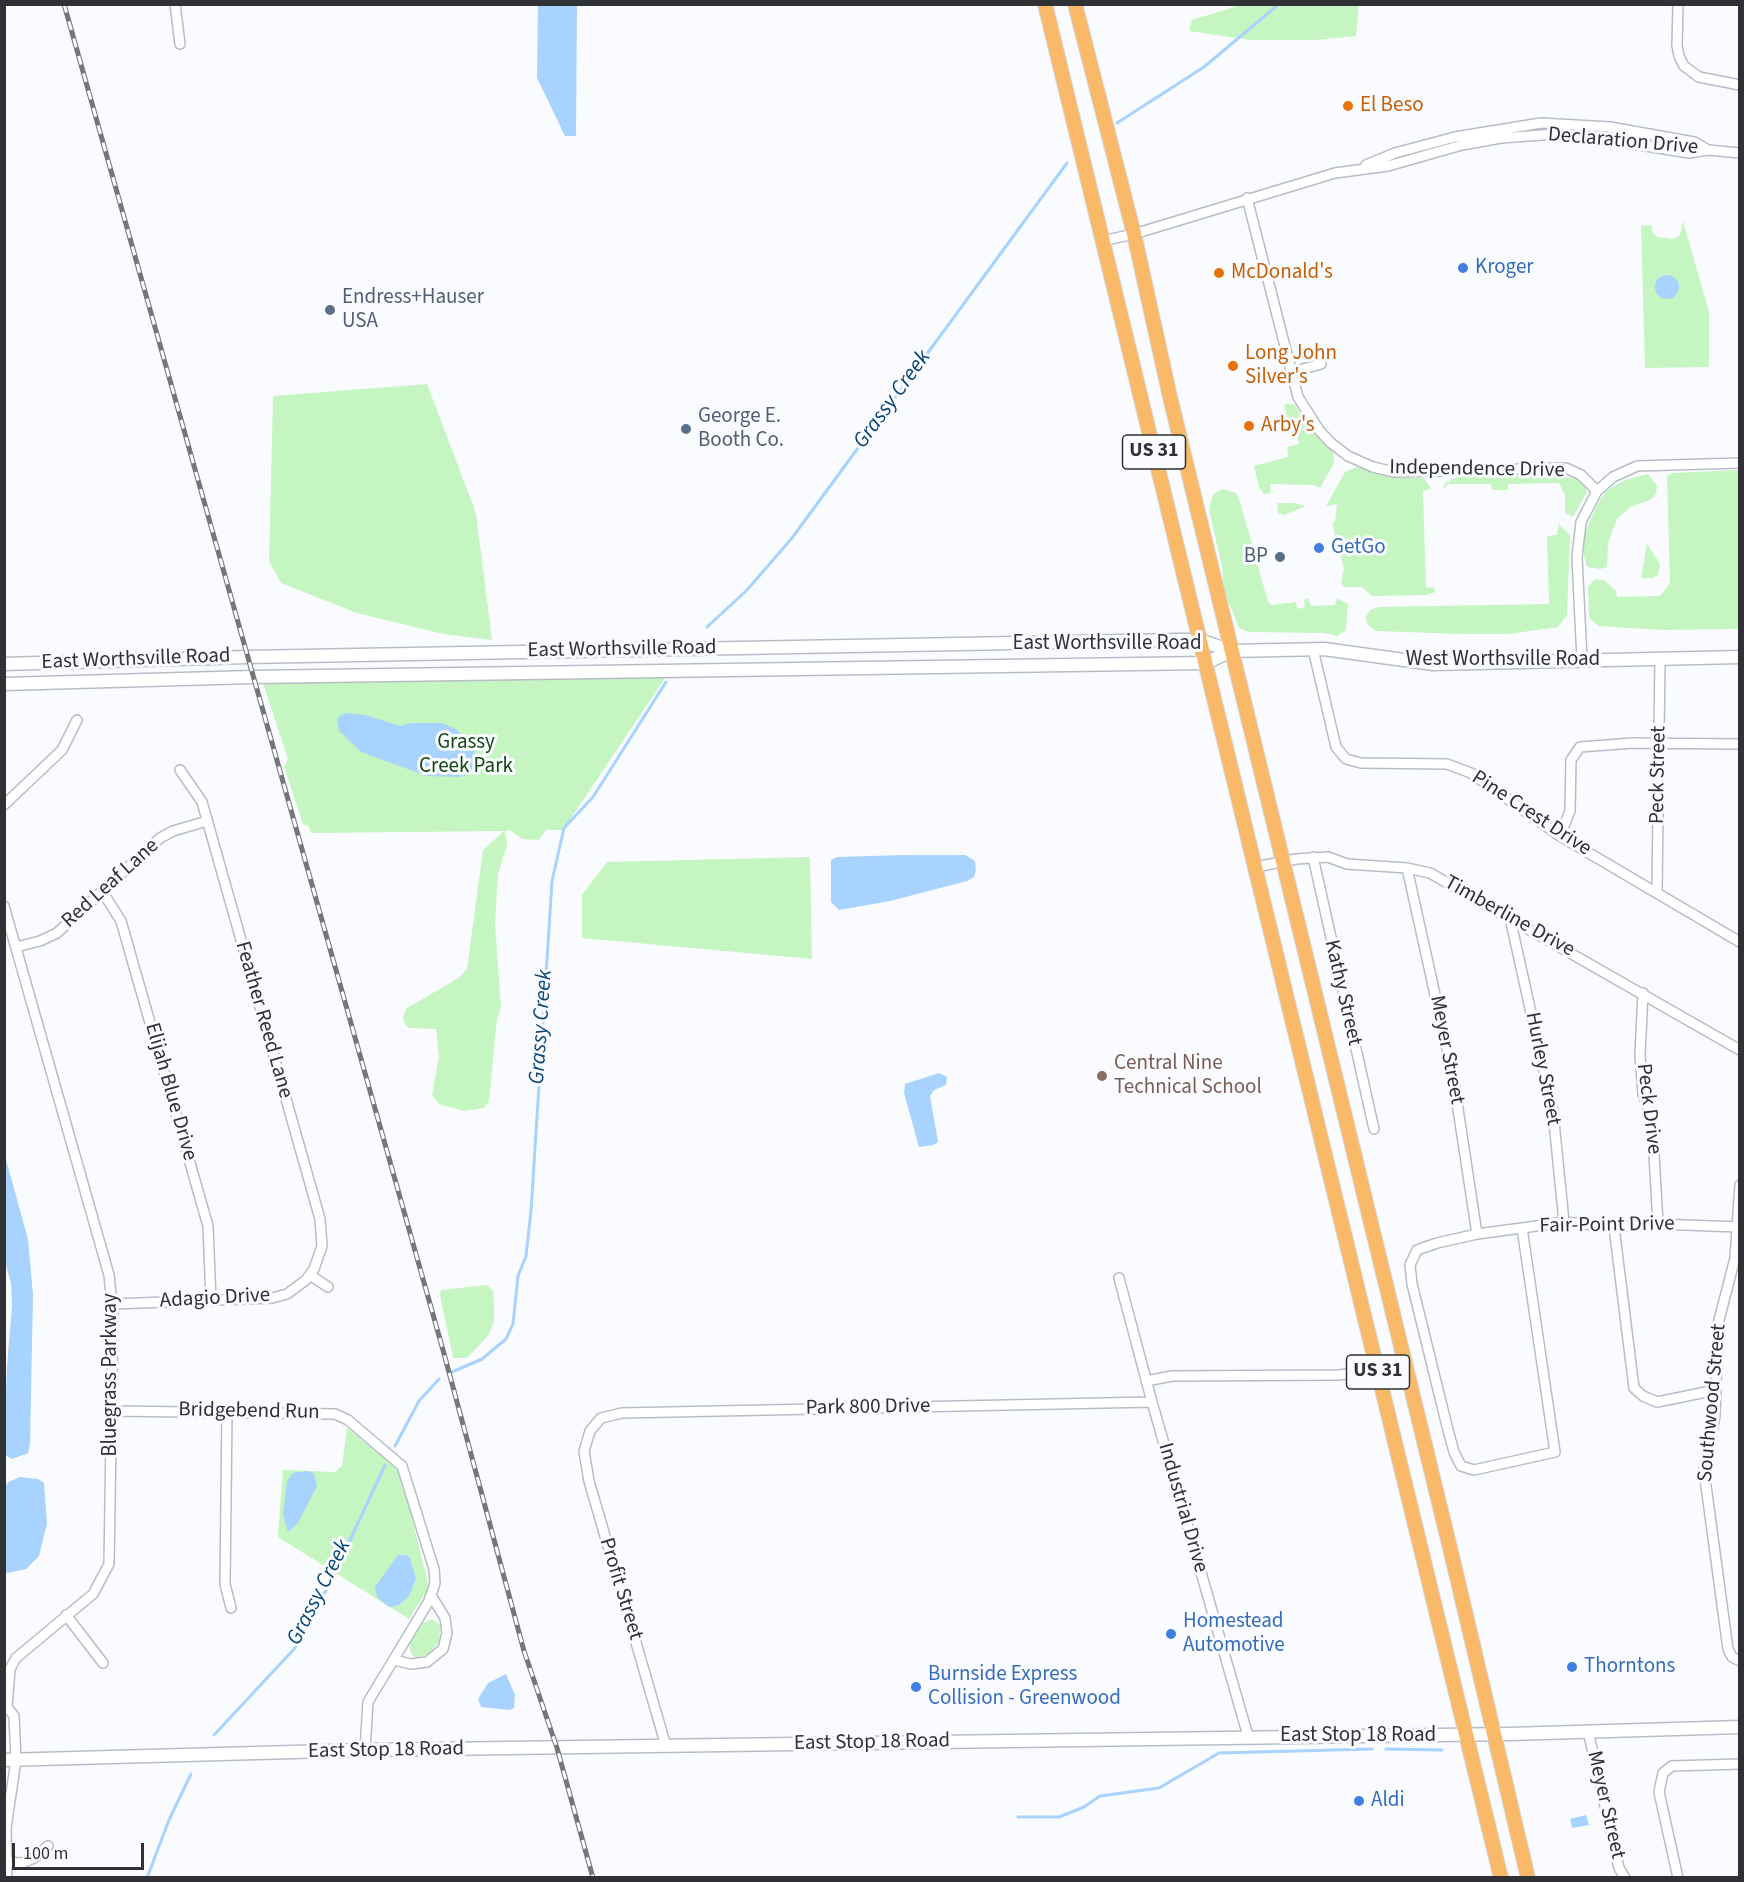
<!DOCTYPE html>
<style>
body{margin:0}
#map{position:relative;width:1744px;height:1882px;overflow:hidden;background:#fafbfe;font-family:"Source Sans 3",sans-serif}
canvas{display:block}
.frame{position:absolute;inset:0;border:6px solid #2f3135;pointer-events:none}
.scale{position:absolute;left:12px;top:1843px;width:132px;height:27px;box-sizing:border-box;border:3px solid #2f3135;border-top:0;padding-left:8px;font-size:18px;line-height:21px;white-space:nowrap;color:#2f3135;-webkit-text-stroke:4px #fafbfe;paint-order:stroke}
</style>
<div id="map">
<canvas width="1744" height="1882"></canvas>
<div class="frame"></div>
<div class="scale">100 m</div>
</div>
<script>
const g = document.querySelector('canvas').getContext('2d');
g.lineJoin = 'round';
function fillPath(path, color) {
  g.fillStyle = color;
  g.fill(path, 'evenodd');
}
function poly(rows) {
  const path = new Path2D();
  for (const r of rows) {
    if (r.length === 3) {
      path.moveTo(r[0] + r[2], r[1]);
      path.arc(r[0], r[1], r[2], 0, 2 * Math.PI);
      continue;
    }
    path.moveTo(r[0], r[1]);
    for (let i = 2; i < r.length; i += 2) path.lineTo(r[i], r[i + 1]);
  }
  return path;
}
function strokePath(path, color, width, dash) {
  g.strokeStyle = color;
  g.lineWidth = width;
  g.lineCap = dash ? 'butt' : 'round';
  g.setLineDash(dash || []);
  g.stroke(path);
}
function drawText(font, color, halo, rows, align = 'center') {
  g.font = font + ' "Source Sans 3",sans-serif';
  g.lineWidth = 6;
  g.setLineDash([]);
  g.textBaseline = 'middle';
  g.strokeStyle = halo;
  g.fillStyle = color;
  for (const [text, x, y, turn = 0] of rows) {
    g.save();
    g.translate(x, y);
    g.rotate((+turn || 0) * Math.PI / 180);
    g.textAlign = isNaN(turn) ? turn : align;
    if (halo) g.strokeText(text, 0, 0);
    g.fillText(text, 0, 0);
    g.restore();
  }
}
const green = poly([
 [1241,5,1359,5,1356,36,1316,40,1250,40,1189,31,1192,20],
 [1683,221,1709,312,1709,367,1645,368,1641,225,1652,226,1652,232,1657,237,1673,239,1680,235],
 [427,384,476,513,492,640,443,634,357,613,281,583,269,561,273,396],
 [1288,404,1294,404,1313,432,1333,451,1334,463,1320,488,1313,485,1270,484,1271,493,1264,494,1259,487,1254,466,1288,457,1287,447,1299,444,1297,435,1292,437,1284,405],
 [1357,467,1396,478,1424,478,1431,489,1423,491,1426,588,1434,587,1435,592,1427,595,1372,596,1362,587,1344,587,1341,583,1344,569,1332,523,1335,522,1337,504,1326,506,1345,472],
 [1739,470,1739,629,1663,630,1599,626,1592,621,1589,616,1588,587,1595,579,1604,580,1616,591,1617,597,1660,596,1670,583,1667,476,1673,473],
 [1648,474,1657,486,1656,494,1650,500,1630,507,1617,519,1608,543,1607,567,1600,569,1587,567,1584,556,1584,535,1598,503,1607,490,1625,480],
 [1555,475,1577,479,1585,486,1587,492,1573,517,1565,513,1565,495,1559,483,1508,484,1508,490,1493,490,1490,484,1448,484,1443,490,1444,484,1457,477],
 [1222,489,1236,493,1240,501,1268,602,1272,605,1296,602,1297,609,1305,607,1304,600,1308,598,1311,606,1335,605,1337,598,1348,604,1346,630,1337,636,1324,633,1249,632,1239,628,1223,588,1223,572,1209,509,1213,494],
 [1277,503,1293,503,1306,506,1284,515,1278,513],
 [1559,524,1570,535,1567,615,1558,627,1509,634,1462,634,1376,631,1367,624,1366,616,1370,610,1379,607,1549,604,1547,536,1557,535],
 [1647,544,1660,564,1658,575,1652,578,1641,578],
 [667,675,563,830,546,830,539,840,522,839,510,830,505,831,507,845,498,874,495,923,501,1008,497,1019,489,1101,484,1108,464,1111,439,1104,432,1095,439,1057,436,1029,409,1028,404,1023,403,1016,407,1008,460,977,467,969,483,850,504,831,311,833,309,827,303,824,284,767,288,759,263,683],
 [810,857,812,959,582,938,582,895,607,862],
 [487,1285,493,1291,494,1302,494,1322,488,1336,467,1358,453,1358,440,1295,441,1290],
 [347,1428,389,1462,401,1475,428,1583,426,1592,409,1619,278,1537,283,1470,335,1472,342,1466],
 [433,1619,441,1626,439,1642,428,1654,416,1658,411,1653,409,1645,423,1623]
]);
const water = poly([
 [538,5,577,5,576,136,565,136,537,78],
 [1667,287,12],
 [345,713,365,715,400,726,412,723,442,723,456,729,475,750,472,772,459,777,427,776,361,752,339,731,337,718],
 [905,855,965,855,975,861,976,870,974,877,967,881,890,901,839,910,831,902,831,860,837,857],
 [939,1073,947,1077,946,1085,934,1090,930,1096,938,1142,933,1145,919,1147,904,1093,905,1084],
 [5,1156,28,1239,33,1295,30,1444,28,1453,12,1459,4,1454,7,1366,12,1306,11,1283,5,1262],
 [308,1471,314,1474,317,1486,298,1523,288,1532,283,1515,287,1481,293,1473],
 [20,1477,38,1479,44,1483,47,1523,39,1556,26,1569,8,1573,4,1572,5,1487,8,1482],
 [398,1555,406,1555,410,1558,416,1579,409,1596,399,1605,389,1607,377,1597,375,1587],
 [506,1674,515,1695,514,1708,510,1710,481,1707,478,1699,488,1683],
 [1586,1815,1589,1825,1572,1828,1570,1819]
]);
const stream = poly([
 [1117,123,1204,67,1279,4],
 [707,627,747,590,792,538,1067,163],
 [452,1372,482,1359,506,1339,513,1324,518,1276,526,1256,531,1211,552,881,564,828,593,797,666,682],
 [395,1446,419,1401,439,1379],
 [214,1735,295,1648,332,1579,385,1465],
 [1386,1749,1442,1750],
 [1018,1817,1059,1817,1084,1807,1100,1796,1159,1788,1219,1753,1372,1749],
 [147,1878,169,1820,191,1774]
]);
const street = poly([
 [175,4,180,44],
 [1678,4,1677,45,1679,56,1684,66,1699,77,1740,85],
 [1366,165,1395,153,1455,137,1541,123,1610,127,1694,142,1708,150],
 [1247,198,1298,397,1319,430,1331,443,1348,456,1373,467,1394,472,1566,468,1581,475,1597,491],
 [1102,241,1134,234,1335,173,1388,166,1462,145,1501,138,1556,134,1584,136,1689,153,1708,150,1740,153],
 [1292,372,1321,364],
 [1313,649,1336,747,1346,759,1361,763,1447,764,1471,773,1560,836,1740,942],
 [1582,660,1577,557,1581,522,1597,491,1613,477,1637,466,1740,463],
 [4,805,62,750,77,720],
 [1560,836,1570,811,1571,760,1580,747,1633,743,1740,744],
 [1313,857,1374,1129],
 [1256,867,1296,859,1328,857,1347,864,1407,868,1430,873,1740,1050],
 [1407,868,1453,1076,1477,1234],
 [102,891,121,921,208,1226,211,1300],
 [1657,891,1660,659],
 [4,906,109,1275,113,1317,109,1564,93,1594,16,1658,10,1669,7,1707,14,1716,16,1760,6,1828,7,1878],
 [1510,918,1553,1112,1564,1222],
 [16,947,40,941,57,933,160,838,173,831,207,821],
 [1643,993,1640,1055,1643,1093,1652,1120,1658,1224],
 [1740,1185,1735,1258,1718,1324,1715,1416,1704,1471,1728,1649,1732,1657,1740,1661],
 [1614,1227,1634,1388,1643,1396,1657,1402,1716,1390],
 [1522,1228,1555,1452,1474,1470,1461,1466,1454,1452,1447,1426,1412,1284,1410,1265,1417,1250,1437,1243,1477,1234,1522,1228,1564,1222,1614,1227,1658,1224,1738,1227],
 [310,1275,328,1287],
 [1119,1278,1152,1402,1248,1736],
 [113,1304,272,1298,287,1294,306,1280,314,1269,322,1246,320,1219,202,802,180,770],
 [1146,1381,1172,1376,1338,1375,1377,1371],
 [112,1411,335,1414,348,1420,402,1466,434,1569,435,1583,429,1601,368,1702,365,1750],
 [227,1412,225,1584,231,1608],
 [66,1615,103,1663],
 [394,1660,411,1664,427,1662,443,1649,447,1633,445,1618,432,1597],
 [1588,1731,1619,1868,1625,1878],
 [666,1746,589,1481,584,1451,590,1431,601,1418,622,1413,1152,1402],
 [7,1862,22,1863,34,1858,48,1846],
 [1678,1878,1659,1792,1663,1773,1672,1766,1740,1764]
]);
const secondary = poly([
 [4,664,247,657,1178,640,1200,640,1231,651,1324,649,1433,664,1740,657],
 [4,684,252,677,1206,663,1231,651],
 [4,1760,365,1750,1510,1734,1740,1727]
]);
const primary = poly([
 [1045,4,1501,1878],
 [1075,4,1134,234,1170,397,1451,1552,1528,1878]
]);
const rail = poly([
 [64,4,443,1350,524,1651,557,1748,593,1878]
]);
const markers = [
 [1348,106,6,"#e8710a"],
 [1463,268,6,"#3f7fe0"],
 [1219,273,6,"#e8710a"],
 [330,310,6,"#5c6f8a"],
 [1233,366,6,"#e8710a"],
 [1249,426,6,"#e8710a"],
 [686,429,6,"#5c6f8a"],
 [1319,548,6,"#3f7fe0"],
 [1280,557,6,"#5c6f8a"],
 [1102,1076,6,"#8d6e63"],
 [1171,1634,6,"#3f7fe0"],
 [1572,1667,6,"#3f7fe0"],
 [916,1687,6,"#3f7fe0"],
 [1359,1801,6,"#3f7fe0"]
];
const shields = [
 [1154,452,63],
 [1378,1372,63]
];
const shieldNames = [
 ["US 31",1154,452],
 ["US 31",1378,1372]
];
const foodNames = [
 ["El Beso",1360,106],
 ["McDonald's",1231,273],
 ["Long John",1245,354],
 ["Silver's",1245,378],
 ["Arby's",1261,426]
];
const streetNames = [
 ["Declaration Drive",1623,142,5],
 ["Independence Drive",1477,470,1],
 ["East Worthsville Road",1107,644],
 ["East Worthsville Road",622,650,-1],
 ["East Worthsville Road",136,660,-2],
 ["West Worthsville Road",1503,660],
 ["Peck Street",1659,775,-89],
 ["Pine Crest Drive",1531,814,33],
 ["Red Leaf Lane",111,884,-42],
 ["Timberline Drive",1509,917,29],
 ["Kathy Street",1342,993,77],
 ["Feather Reed Lane",263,1020,74],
 ["Meyer Street",1446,1050,79],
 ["Hurley Street",1542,1069,79],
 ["Elijah Blue Drive",170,1092,74],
 ["Peck Drive",1648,1109,83],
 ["Fair-Point Drive",1607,1226,-1],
 ["Adagio Drive",215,1299,-3],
 ["Bluegrass Parkway",111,1375,-90],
 ["Southwood Street",1713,1403,-85],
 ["Park 800 Drive",868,1408,-1],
 ["Bridgebend Run",249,1412,1],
 ["Industrial Drive",1182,1508,74],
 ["Profit Street",620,1589,73],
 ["East Stop 18 Road",1358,1736],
 ["East Stop 18 Road",872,1743,-1],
 ["East Stop 18 Road",386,1751,-1],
 ["Meyer Street",1605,1805,77]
];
const shopNames = [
 ["Kroger",1475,268],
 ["GetGo",1331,548],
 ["Homestead",1183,1622],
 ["Automotive",1183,1646],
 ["Thorntons",1584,1667],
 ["Burnside Express",928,1675],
 ["Collision - Greenwood",928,1699],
 ["Aldi",1371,1801]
];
const serviceNames = [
 ["Endress+Hauser",342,298],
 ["USA",342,322],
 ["George E.",698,417],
 ["Booth Co.",698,441],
 ["BP",1268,557,"right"]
];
const parkNames = [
 ["Grassy",466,743],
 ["Creek Park",466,767]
];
const educationNames = [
 ["Central Nine",1114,1064],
 ["Technical School",1114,1088]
];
const waterNames = [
 ["Grassy Creek",893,400,-54],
 ["Grassy Creek",542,1027,-86],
 ["Grassy Creek",320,1593,-63]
];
fillPath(green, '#c5f5c0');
fillPath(water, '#a7d3fe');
strokePath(stream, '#a7d3fe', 3);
strokePath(street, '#b7bdc7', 12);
strokePath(secondary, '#b7bdc7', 15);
strokePath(primary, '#d5d6d7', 16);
strokePath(street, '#fff', 9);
strokePath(secondary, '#fff', 12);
strokePath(primary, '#fab869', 14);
strokePath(rail, '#74767a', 5);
strokePath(rail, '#fafbfe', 3, [9]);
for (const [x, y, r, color] of markers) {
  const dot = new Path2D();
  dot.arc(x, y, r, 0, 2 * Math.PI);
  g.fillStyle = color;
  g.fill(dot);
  strokePath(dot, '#fafbfe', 2);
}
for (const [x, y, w] of shields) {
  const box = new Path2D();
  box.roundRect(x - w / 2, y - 17, w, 34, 4.5);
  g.fillStyle = '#fafbfe';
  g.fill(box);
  strokePath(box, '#2f3135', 1.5);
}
drawText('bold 20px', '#2f3135', null, shieldNames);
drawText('21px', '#c56008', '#fafbfe', foodNames, 'left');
drawText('21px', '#2f3135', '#fafbfe', streetNames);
drawText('21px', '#366cbe', '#fafbfe', shopNames, 'left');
drawText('21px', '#4e5e75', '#fafbfe', serviceNames, 'left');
drawText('21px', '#134812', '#fafbfe', parkNames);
drawText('21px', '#785e54', '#fafbfe', educationNames, 'left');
drawText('italic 22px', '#064575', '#fafbfe', waterNames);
</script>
